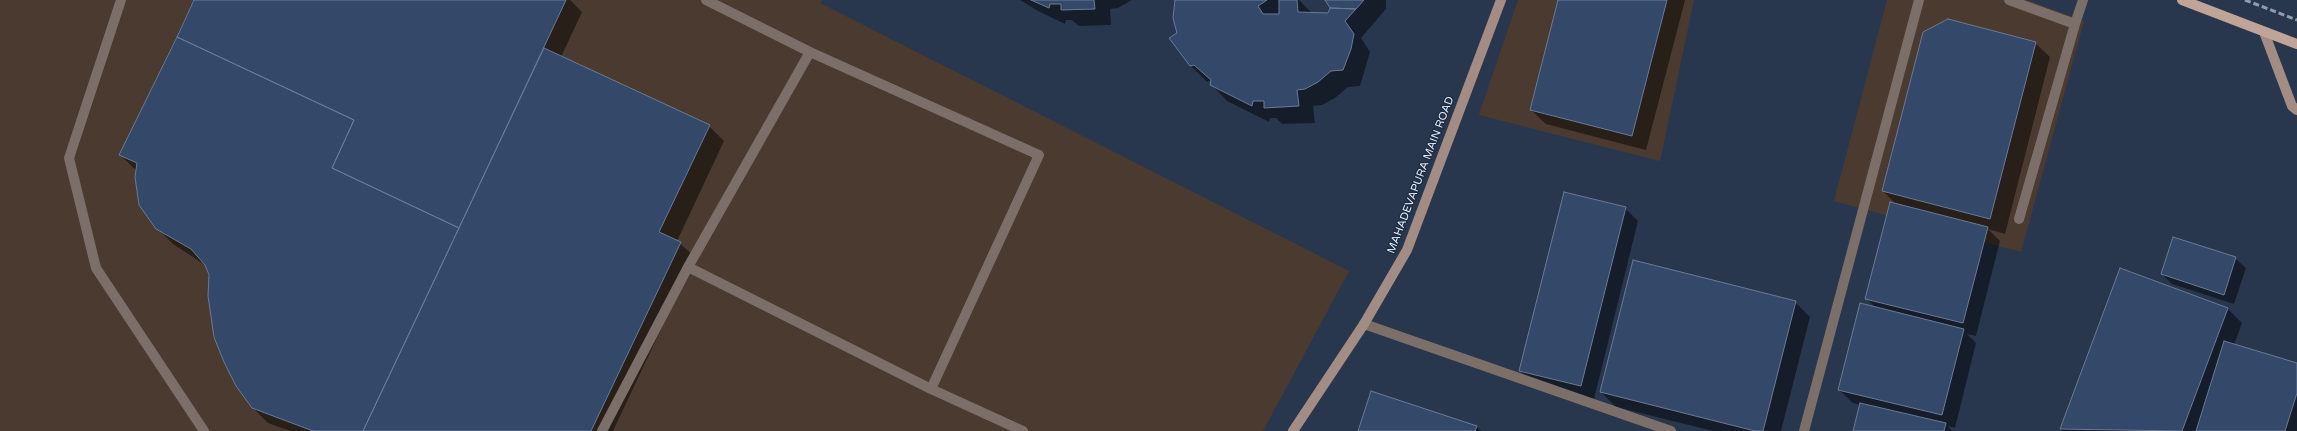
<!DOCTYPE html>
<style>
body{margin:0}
canvas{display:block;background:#29374e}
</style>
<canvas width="2297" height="431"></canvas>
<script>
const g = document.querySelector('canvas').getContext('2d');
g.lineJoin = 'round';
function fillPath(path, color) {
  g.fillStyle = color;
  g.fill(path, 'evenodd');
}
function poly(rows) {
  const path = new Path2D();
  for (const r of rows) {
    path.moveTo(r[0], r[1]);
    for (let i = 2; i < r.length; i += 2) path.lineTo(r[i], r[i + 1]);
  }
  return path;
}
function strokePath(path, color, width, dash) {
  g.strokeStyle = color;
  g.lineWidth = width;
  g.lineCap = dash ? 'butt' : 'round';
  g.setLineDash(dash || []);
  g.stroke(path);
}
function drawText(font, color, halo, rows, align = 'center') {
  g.font = font + ' "Varela Round",sans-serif';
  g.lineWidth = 3;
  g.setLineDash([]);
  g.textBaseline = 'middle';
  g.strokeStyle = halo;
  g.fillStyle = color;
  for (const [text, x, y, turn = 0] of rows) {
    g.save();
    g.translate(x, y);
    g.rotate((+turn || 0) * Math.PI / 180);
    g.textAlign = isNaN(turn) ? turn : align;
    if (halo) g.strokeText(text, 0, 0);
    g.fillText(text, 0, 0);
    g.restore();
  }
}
const commercial = poly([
 [0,0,822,0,820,3,1349,271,1263,431,0,431],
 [1518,0,1694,0,1660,161,1479,115],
 [1887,0,2027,0,2084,21,2021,252,1834,201]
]);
const shadow = poly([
 [194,0,570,0,582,12,561,57,709,126,724,141,677,241,695,257,613,431,290,431,268,423,253,408,205,265,173,244,157,228,137,171,120,155],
 [1020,0,1132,0,1118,8,1110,9,1111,25,1079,26,1072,20,1066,20,1065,24,1038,11],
 [1176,0,1299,0,1312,13,1329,14,1331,7,1326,0,1386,0,1386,9,1361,38,1370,52,1360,86,1348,87,1335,98,1322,105,1313,106,1315,123,1282,124,1276,118,1270,118,1269,122,1227,101,1211,84,1212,80,1207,82,1191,66,1178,34],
 [1559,0,1685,0,1646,150,1546,124,1531,110],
 [2035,43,2050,57,2005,234,1988,229,2000,241,1976,336,1967,334,1976,343,1955,428,1948,426,1952,431,1854,431,1860,405,1853,403,1839,390,1876,308,1866,298,1897,205,1883,191],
 [1625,208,1638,221,1594,399,1533,384,1520,371],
 [2235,258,2246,268,2234,304,2172,284,2162,274],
 [2120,269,2227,308,2242,323,2234,345,2297,364,2297,431,2063,431,2061,429],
 [1795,302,1810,317,1781,431,1713,431,1616,407,1601,392],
 [1476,426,1481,431,1360,431]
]);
const building = poly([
 [194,0,566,0,459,228,332,168,354,120,177,37,194,0],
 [1031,0,1094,0,1095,9,1061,10,1061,4,1050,4,1049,8,1031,0],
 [1175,0,1267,0,1258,6,1263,14,1279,14,1279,0,1297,0,1298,12,1328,13,1330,8,1356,9,1345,21,1354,34,1351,49,1343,70,1331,71,1318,82,1305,89,1297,90,1299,106,1264,108,1264,101,1253,101,1252,106,1210,85,1211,80,1194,65,1190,66,1169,38,1177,33,1173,18,1175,0],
 [1325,0,1364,0,1356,9,1330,8,1325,0],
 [1558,0,1667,0,1632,136,1530,110,1558,0],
 [1948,19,2036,42,1990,219,1882,191,1923,32,1948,19],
 [177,37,354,120,332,168,459,228,363,431,313,431,252,408,236,386,224,362,214,337,208,296,209,275,205,265,191,249,156,229,139,205,135,177,137,163,119,155,177,37],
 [544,48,710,125,659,232,681,242,591,431,363,431,544,48],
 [1564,192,1626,207,1581,386,1519,371,1564,192],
 [1890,202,1988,227,1963,323,1865,299,1890,202],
 [2173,237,2236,257,2224,295,2161,274,2173,237],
 [1633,260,1796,301,1763,431,1755,431,1600,392,1633,260],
 [2120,268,2228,308,2182,431,2060,429,2120,268],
 [1860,303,1964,329,1942,415,1838,390,1860,303],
 [2224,341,2297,363,2297,393,2285,431,2196,431,2224,341],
 [1371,391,1477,426,1475,431,1358,431,1371,391],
 [1860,403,1946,423,1944,431,1853,431,1860,403]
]);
const lane = poly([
 [121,0,69,158,96,268,204,431],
 [706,0,810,52,1039,155,931,389],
 [2009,0,2075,24,2019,219],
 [2075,24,2083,0],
 [688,267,931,389,1023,431],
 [1364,324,1671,431],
 [602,431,688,267,810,52],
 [1804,431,1919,0]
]);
const secondary = poly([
 [2264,32,2292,106,2297,110],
 [1293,431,1364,324,1407,250,1501,0]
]);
const primary = poly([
 [2182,0,2297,44]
]);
const rail = poly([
 [2245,0,2297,20]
]);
const streetNames = [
 ["MAHADEVAPURA MAIN ROAD",1421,175,-69]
];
fillPath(commercial, '#4b3a2f');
fillPath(shadow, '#0007');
fillPath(building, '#34486a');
strokePath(building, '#6a7a95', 1);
strokePath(lane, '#7c6e68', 10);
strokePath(secondary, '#a38c83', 10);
strokePath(primary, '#c1a498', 10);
strokePath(rail, '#919daf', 3, [6, 3]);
drawText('11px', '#e3edfc', '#1f2d43', streetNames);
</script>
